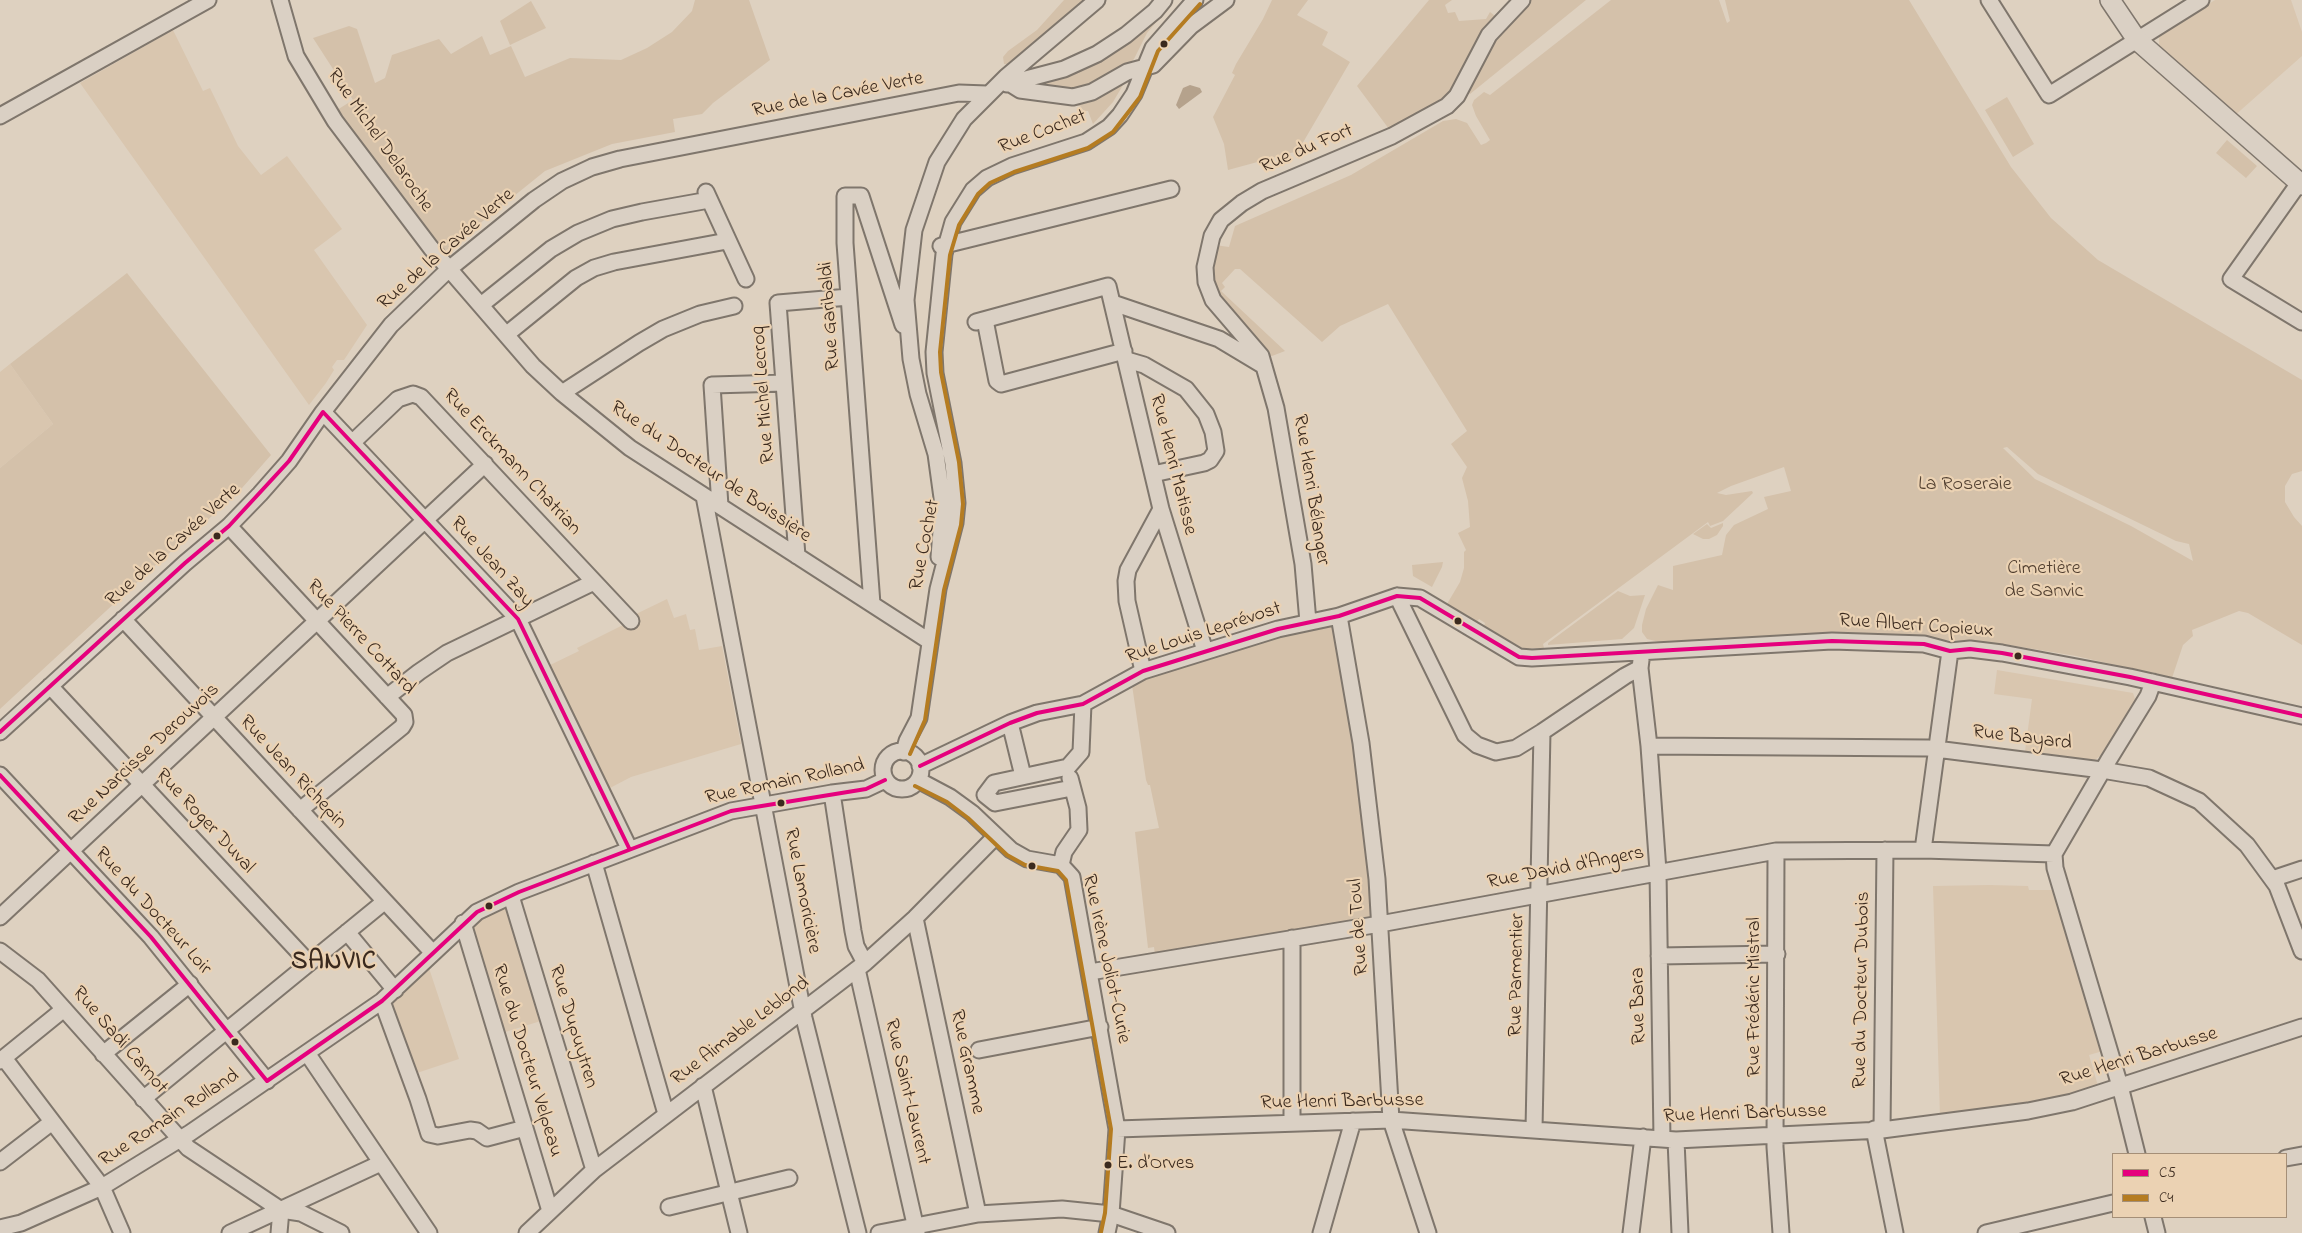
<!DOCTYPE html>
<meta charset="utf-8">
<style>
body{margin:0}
#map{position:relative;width:2302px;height:1233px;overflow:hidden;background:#ded1c0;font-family:"Indie Flower",sans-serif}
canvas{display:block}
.legend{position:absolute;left:2112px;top:1153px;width:175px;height:65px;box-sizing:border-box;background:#ebd2b3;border:1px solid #a58f77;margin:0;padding:6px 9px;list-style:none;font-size:15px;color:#3b2a1e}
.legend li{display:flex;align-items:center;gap:10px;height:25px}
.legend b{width:25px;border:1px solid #a58f77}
</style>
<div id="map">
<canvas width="2302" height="1233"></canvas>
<ul class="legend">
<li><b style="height:6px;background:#e5007d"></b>C5</li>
<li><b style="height:6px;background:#b57c21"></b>C4</li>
</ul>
</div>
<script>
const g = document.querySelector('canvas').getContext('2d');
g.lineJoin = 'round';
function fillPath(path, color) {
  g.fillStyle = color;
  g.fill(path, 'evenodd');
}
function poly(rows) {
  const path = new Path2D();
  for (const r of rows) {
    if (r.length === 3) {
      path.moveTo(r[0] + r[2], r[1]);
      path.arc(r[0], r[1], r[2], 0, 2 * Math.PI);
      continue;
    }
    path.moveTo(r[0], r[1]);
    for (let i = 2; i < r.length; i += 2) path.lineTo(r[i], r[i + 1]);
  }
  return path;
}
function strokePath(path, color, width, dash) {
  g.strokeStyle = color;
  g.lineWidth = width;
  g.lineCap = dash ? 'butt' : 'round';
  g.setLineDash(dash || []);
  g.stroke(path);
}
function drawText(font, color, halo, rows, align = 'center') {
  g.font = font + ' "Indie Flower",sans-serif';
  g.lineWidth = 4.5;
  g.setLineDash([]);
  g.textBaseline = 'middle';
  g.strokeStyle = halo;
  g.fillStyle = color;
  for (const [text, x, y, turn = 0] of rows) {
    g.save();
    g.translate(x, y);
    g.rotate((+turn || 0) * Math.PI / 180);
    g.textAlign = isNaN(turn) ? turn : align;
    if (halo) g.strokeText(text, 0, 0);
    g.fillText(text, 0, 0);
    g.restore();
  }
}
const built = poly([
 [2215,0,2291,0,2302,32,2302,56,2233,117,2159,50,2159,35],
 [173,30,203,91,210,88,238,146,261,175,287,156,342,229,314,250,367,325,344,360,337,360,332,367,334,370,326,383,309,405,80,83],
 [10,364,53,424,0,468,0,372],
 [667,599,674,618,686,614,690,630,695,629,699,650,722,646,741,744,631,777,608,789,548,666,579,651,577,648,635,619,634,615],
 [1997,670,2133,693,2136,702,2100,756,2095,760,2025,751,2032,699,1994,694],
 [1989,885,2028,886,2029,890,2055,890,2103,1051,2089,1055,2098,1086,2040,1102,1940,1117,1933,886],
 [507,907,544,1020,502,1033,470,930,472,924],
 [428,965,459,1059,414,1074,390,1008,390,1001]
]);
const green = poly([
 [695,0,749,0,770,60,713,103,702,114,673,119,675,132,612,144,545,171,447,250,441,248,337,110,353,100,313,38,349,26,357,29,375,83,385,78,392,55,439,39,451,54,482,36,490,55,511,46,525,77,570,58,621,60,647,48,672,32,692,11],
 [1064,0,1085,0,1031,47,1008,64,1004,64,1003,57,1008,51,1037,30],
 [1272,0,1308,0,1297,15,1328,32,1322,45,1350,62,1298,151,1228,170,1224,144,1213,117,1235,75,1232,73,1236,64,1263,19],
 [1429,0,1452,0,1445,5,1448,13,1455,12,1459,21,1486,19,1490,12,1499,19,1488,27,1475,46,1450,93,1443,102,1389,129,1357,86],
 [1531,0,1586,0,1470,94,1468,92,1472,81,1491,42],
 [1611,0,1719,0,1727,23,1730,21,1725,0,1909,0,2011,167,2051,218,2098,260,2302,380,2302,471,2292,474,2285,486,2285,502,2294,517,2302,526,2302,645,2248,613,2239,611,2192,630,2193,636,2183,645,2172,678,2076,656,2009,645,1960,641,1931,639,1668,644,1647,639,1642,632,1642,625,1646,609,1658,585,1673,590,1673,566,1722,555,1726,535,1734,525,1768,509,1764,497,1791,491,1784,467,1731,486,1717,493,1726,495,1752,491,1753,493,1723,521,1710,526,1708,522,1543,644,1544,648,1524,649,1484,626,1485,623,1479,619,1477,622,1447,604,1460,582,1464,568,1464,552,1466,550,1458,533,1470,527,1468,501,1462,478,1467,467,1451,444,1467,431,1388,304,1340,326,1322,342,1240,269,1235,269,1222,283,1225,287,1221,291,1285,351,1272,356,1268,355,1218,297,1212,269,1215,245,1229,247,1235,226,1351,175,1443,121,1456,119,1467,123,1481,145,1486,143,1490,140,1476,116,1472,105,1474,100,1484,92,1490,95],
 [2007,447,2038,474,2176,541,2189,544,2193,561,2131,526,2035,479,2003,448],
 [531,1,546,28,510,45,500,21],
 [1157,19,1158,20,1147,33,1134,59,1129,64,1079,91,1036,87,1035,84,1119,48],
 [1121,82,1123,85,1113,102,1093,124,1088,111,1084,111,1080,106,1069,105,1069,102],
 [2007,97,2034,144,2013,157,1985,110],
 [2227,140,2257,166,2246,178,2216,153],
 [127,273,271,455,235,496,159,562,0,709,0,468,53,424,10,364],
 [1723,523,1723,526,1717,535,1709,539,1703,539,1693,534,1707,524,1711,528],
 [1443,562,1442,567,1432,587,1413,576,1412,565],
 [1618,591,1630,596,1645,595,1634,628,1622,639,1548,645,1548,643],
 [1330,626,1336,630,1355,750,1372,882,1373,916,1369,920,1155,955,1154,947,1148,948,1135,832,1159,828,1150,785,1148,785,1146,780,1132,685,1149,676,1283,634]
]);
const water = poly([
 [1190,85,1200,88,1202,92,1179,109,1176,105,1183,88]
]);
const minor = poly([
 [280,0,296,56,335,121,431,248,533,366,562,393,630,448,929,641],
 [1989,0,2049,95,2201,0],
 [1007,84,1064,69,1097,54,1126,35,1155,11,1164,0],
 [1012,85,1020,90,1073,97,1092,92,1127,72,1153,65,1191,26,1226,0],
 [0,116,208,0],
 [2299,183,2231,279,2302,322],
 [706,192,746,279],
 [941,246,1171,189],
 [1113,303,1219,339,1264,366],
 [481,305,551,249,578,233,612,219,642,212,709,200],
 [985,320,997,381,1001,384,1124,351],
 [976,322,1108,286,1161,509,1205,651],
 [507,334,576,278,594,268,614,262,727,241],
 [1127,360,1144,365,1186,389,1206,414,1213,432,1216,451,1210,460,1204,463,1153,474],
 [562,393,639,343,663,329,700,314,734,306],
 [323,412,518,619,629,848],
 [352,443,398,399,413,394,421,397,631,621],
 [704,496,804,1018,858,1233],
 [720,506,712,385,784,383],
 [229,526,404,715,405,722,402,727,300,810],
 [797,556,778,303,849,297],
 [939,557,943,505,936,454,918,394,911,359,906,300,914,230,937,162,964,119,1006,77,1097,0],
 [1397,596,1465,735,1477,745,1496,752,1516,748,1542,732,1625,676,1640,668,1641,660],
 [872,604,845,243,845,196,861,196,903,325],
 [1339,616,1361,743,1377,879,1391,1120,1428,1233],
 [123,619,433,953],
 [1308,622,1303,564,1276,408,1261,356,1213,300,1206,282,1205,267,1212,236,1221,220,1242,203,1262,191,1392,136,1447,106,1457,96,1489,35,1522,0],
 [1640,668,1649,746,1658,871,1662,1139],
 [1143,671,1127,601,1126,581,1128,570,1161,509],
 [50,686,309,963],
 [387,697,419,672,447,653,594,582],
 [1010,723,1023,776],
 [0,732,185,563,229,526,260,494,289,461,323,412,391,325,449,269,534,200,562,181,592,167,620,159,959,93,987,94],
 [1649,746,1928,748,2102,770,2149,778,2199,801,2247,845,2277,886,2302,951],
 [902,770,19],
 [904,752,907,741,919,718,938,589,955,523,957,503,953,463,935,373,934,352,944,254,953,222,973,190,987,178,1012,166,1086,142,1109,127,1120,115,1134,94,1153,48,1195,0],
 [920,766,1010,723,1037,713,1083,704,1143,671,1278,629,1339,616,1397,596,1420,598,1519,657,1532,658,1832,641,1924,644,1950,651,1970,649,2002,653,2130,677,2302,716],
 [1068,767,994,783,985,795,995,803,1072,788],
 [1068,767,1081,752,1083,704],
 [0,775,151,937,267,1081],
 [918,780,950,797,972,813,1011,850,1027,859,1061,865,1072,877,1117,1129,1111,1214,1107,1233],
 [832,793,853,931,856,946,865,963],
 [1923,850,1950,651],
 [1776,851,1775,1147,1781,1233],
 [2054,854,2055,868,2120,1086,2137,1154],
 [2054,854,2108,761,2148,696,2153,682],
 [594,863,666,1114],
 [1061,865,1064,852,1079,830,1078,808,1070,778],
 [2272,879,2302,869],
 [511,896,594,1170],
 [0,917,485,464],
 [915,918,978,1214],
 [463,923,550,1211],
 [347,932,395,990],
 [1292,938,1292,1123],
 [0,951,38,980,188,1148,281,1210,301,1213,341,1233],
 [1659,956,1777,954],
 [857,969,917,1233],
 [1090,972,1380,924,1776,851,1923,850,2054,854],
 [382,1001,418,1099,429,1134,438,1136,470,1130,477,1131,487,1138,525,1128],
 [979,1050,1100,1027],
 [307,1053,429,1233],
 [103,1054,190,984],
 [4,1058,102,1187,122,1233],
 [0,1061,64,1009],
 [703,1086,739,1233],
 [143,1099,384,902],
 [1117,1129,1391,1120,1676,1140,1882,1130,2028,1111,2072,1102,2302,1027],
 [1534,1129,1542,732],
 [1874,1129,1895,1233],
 [1882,1130,1885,850],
 [1676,1140,1680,1233],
 [2286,1158,2302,1155],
 [0,1162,52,1122],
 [669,1207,789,1178],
 [2153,1217,2157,1233],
 [0,1228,21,1223,102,1187,190,1133,382,1001,477,912,519,892,731,811,832,793,866,789,885,780],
 [230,1233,381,1163],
 [279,1233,281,1210],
 [527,1233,594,1170,865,963,915,918,995,837],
 [879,1233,978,1214,1062,1209,1111,1214,1167,1233],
 [1321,1233,1353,1121],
 [1631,1233,1643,1137],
 [1986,1233,2113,1203]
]);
const major = poly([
 [2110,0,2137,40,2302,185]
]);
const bus1 = poly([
 [0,732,185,563,229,526,289,461,323,412,518,619,629,848],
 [920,766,1010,723,1037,713,1083,704,1143,671,1278,629,1339,616,1397,596,1420,598,1519,657,1532,658,1832,641,1924,644,1950,651,1970,649,2002,653,2130,677,2302,716],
 [0,775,151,937,267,1081,382,1001,477,912,519,892,731,811,866,789,885,780]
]);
const bus2 = poly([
 [910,754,925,720,944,590,961,525,963,504,959,462,941,372,940,352,950,255,959,225,978,194,990,183,1014,172,1088,148,1113,132,1140,97,1158,51,1200,4],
 [915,786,947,802,968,818,1007,855,1025,865,1058,871,1066,880,1111,1129,1105,1213,1101,1232]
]);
const markers = [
 [1164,44,4.5,"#3b2a1e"],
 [217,536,4.5,"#3b2a1e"],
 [1458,621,4.5,"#3b2a1e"],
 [2018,656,4.5,"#3b2a1e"],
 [781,803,4.5,"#3b2a1e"],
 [1032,866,4.5,"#3b2a1e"],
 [489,906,4.5,"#3b2a1e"],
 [235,1042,4.5,"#3b2a1e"],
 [1108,1165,4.5,"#3b2a1e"]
];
const busNames = [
 ["E. d’Orves",1117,1165]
];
const streetNames = [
 ["Rue de la Cavée Verte",838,96,-11],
 ["Rue Cochet",1043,133,-21],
 ["Rue Michel Delaroche",379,141,55],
 ["Rue du Fort",1307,150,-23],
 ["Rue de la Cavée Verte",447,250,-41],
 ["Rue Garibaldi",831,316,-94],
 ["Rue Michel Lecroq",765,395,-94],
 ["Rue Erckmann Chatrian",511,463,47],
 ["Rue Henri Matisse",1172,465,76],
 ["Rue du Docteur de Boissière",710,473,34],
 ["Rue Henri Bélanger",1310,490,81],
 ["Rue Cochet",926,545,-79],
 ["Rue de la Cavée Verte",174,546,-42],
 ["Rue Jean Zay",491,563,48],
 ["Rue Albert Copieux",1916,627,4],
 ["Rue Louis Leprévost",1204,634,-18],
 ["Rue Pierre Cottard",360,638,47],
 ["Rue Bayard",2022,739,7],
 ["Rue Narcisse Derouvois",145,755,-43],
 ["Rue Jean Richepin",292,773,47],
 ["Rue Romain Rolland",785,783,-12],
 ["Rue Roger Duval",204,822,47],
 ["Rue David d'Angers",1566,869,-11],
 ["Rue Lamoricière",801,891,79],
 ["Rue du Docteur Loir",152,912,48],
 ["Rue de Toul",1360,927,-94],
 ["Rue Irène Joliot-Curie",1105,959,78],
 ["Rue Parmentier",1518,975,-89],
 ["Rue du Docteur Dubois",1863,990,-89],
 ["Rue Frédéric Mistral",1756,997,-90],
 ["Rue Bara",1640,1006,-91],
 ["Rue Dupuytren",572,1027,73],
 ["Rue Aimable Leblond",741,1032,-37],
 ["Rue Sadi Carnot",119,1041,49],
 ["Rue Henri Barbusse",2139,1058,-17],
 ["Rue du Docteur Velpeau",526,1061,73],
 ["Rue Gramme",966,1062,78],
 ["Rue Saint-Laurent",906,1092,77],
 ["Rue Henri Barbusse",1342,1103,-1],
 ["Rue Henri Barbusse",1745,1115,-2],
 ["Rue Romain Rolland",170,1119,-33]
];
const parkNames = [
 ["La Roseraie",1965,486],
 ["Cimetière",2044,570],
 ["de Sanvic",2044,593]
];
const districtNames = [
 ["SANVIC",334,964]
];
fillPath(built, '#d9c6af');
fillPath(green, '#d4c1aa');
fillPath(water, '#b5a28c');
strokePath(minor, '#7f766c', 19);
strokePath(major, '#7f766c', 22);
strokePath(minor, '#dad0c4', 15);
strokePath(major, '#dad0c4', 19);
strokePath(bus1, '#e5007d', 4);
strokePath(bus2, '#b57c21', 4);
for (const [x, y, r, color] of markers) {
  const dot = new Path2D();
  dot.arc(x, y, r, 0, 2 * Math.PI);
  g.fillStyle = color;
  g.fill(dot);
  strokePath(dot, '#ebd2b3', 2);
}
drawText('19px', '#3b2a1e', '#ebd2b3', busNames, 'left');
drawText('20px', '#3b2a1e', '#ebd2b3', streetNames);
drawText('20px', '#513f30', '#ebd2b3', parkNames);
g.letterSpacing = '1px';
drawText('bold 25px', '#3b2a1e', '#ebd2b3', districtNames);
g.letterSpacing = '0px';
</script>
